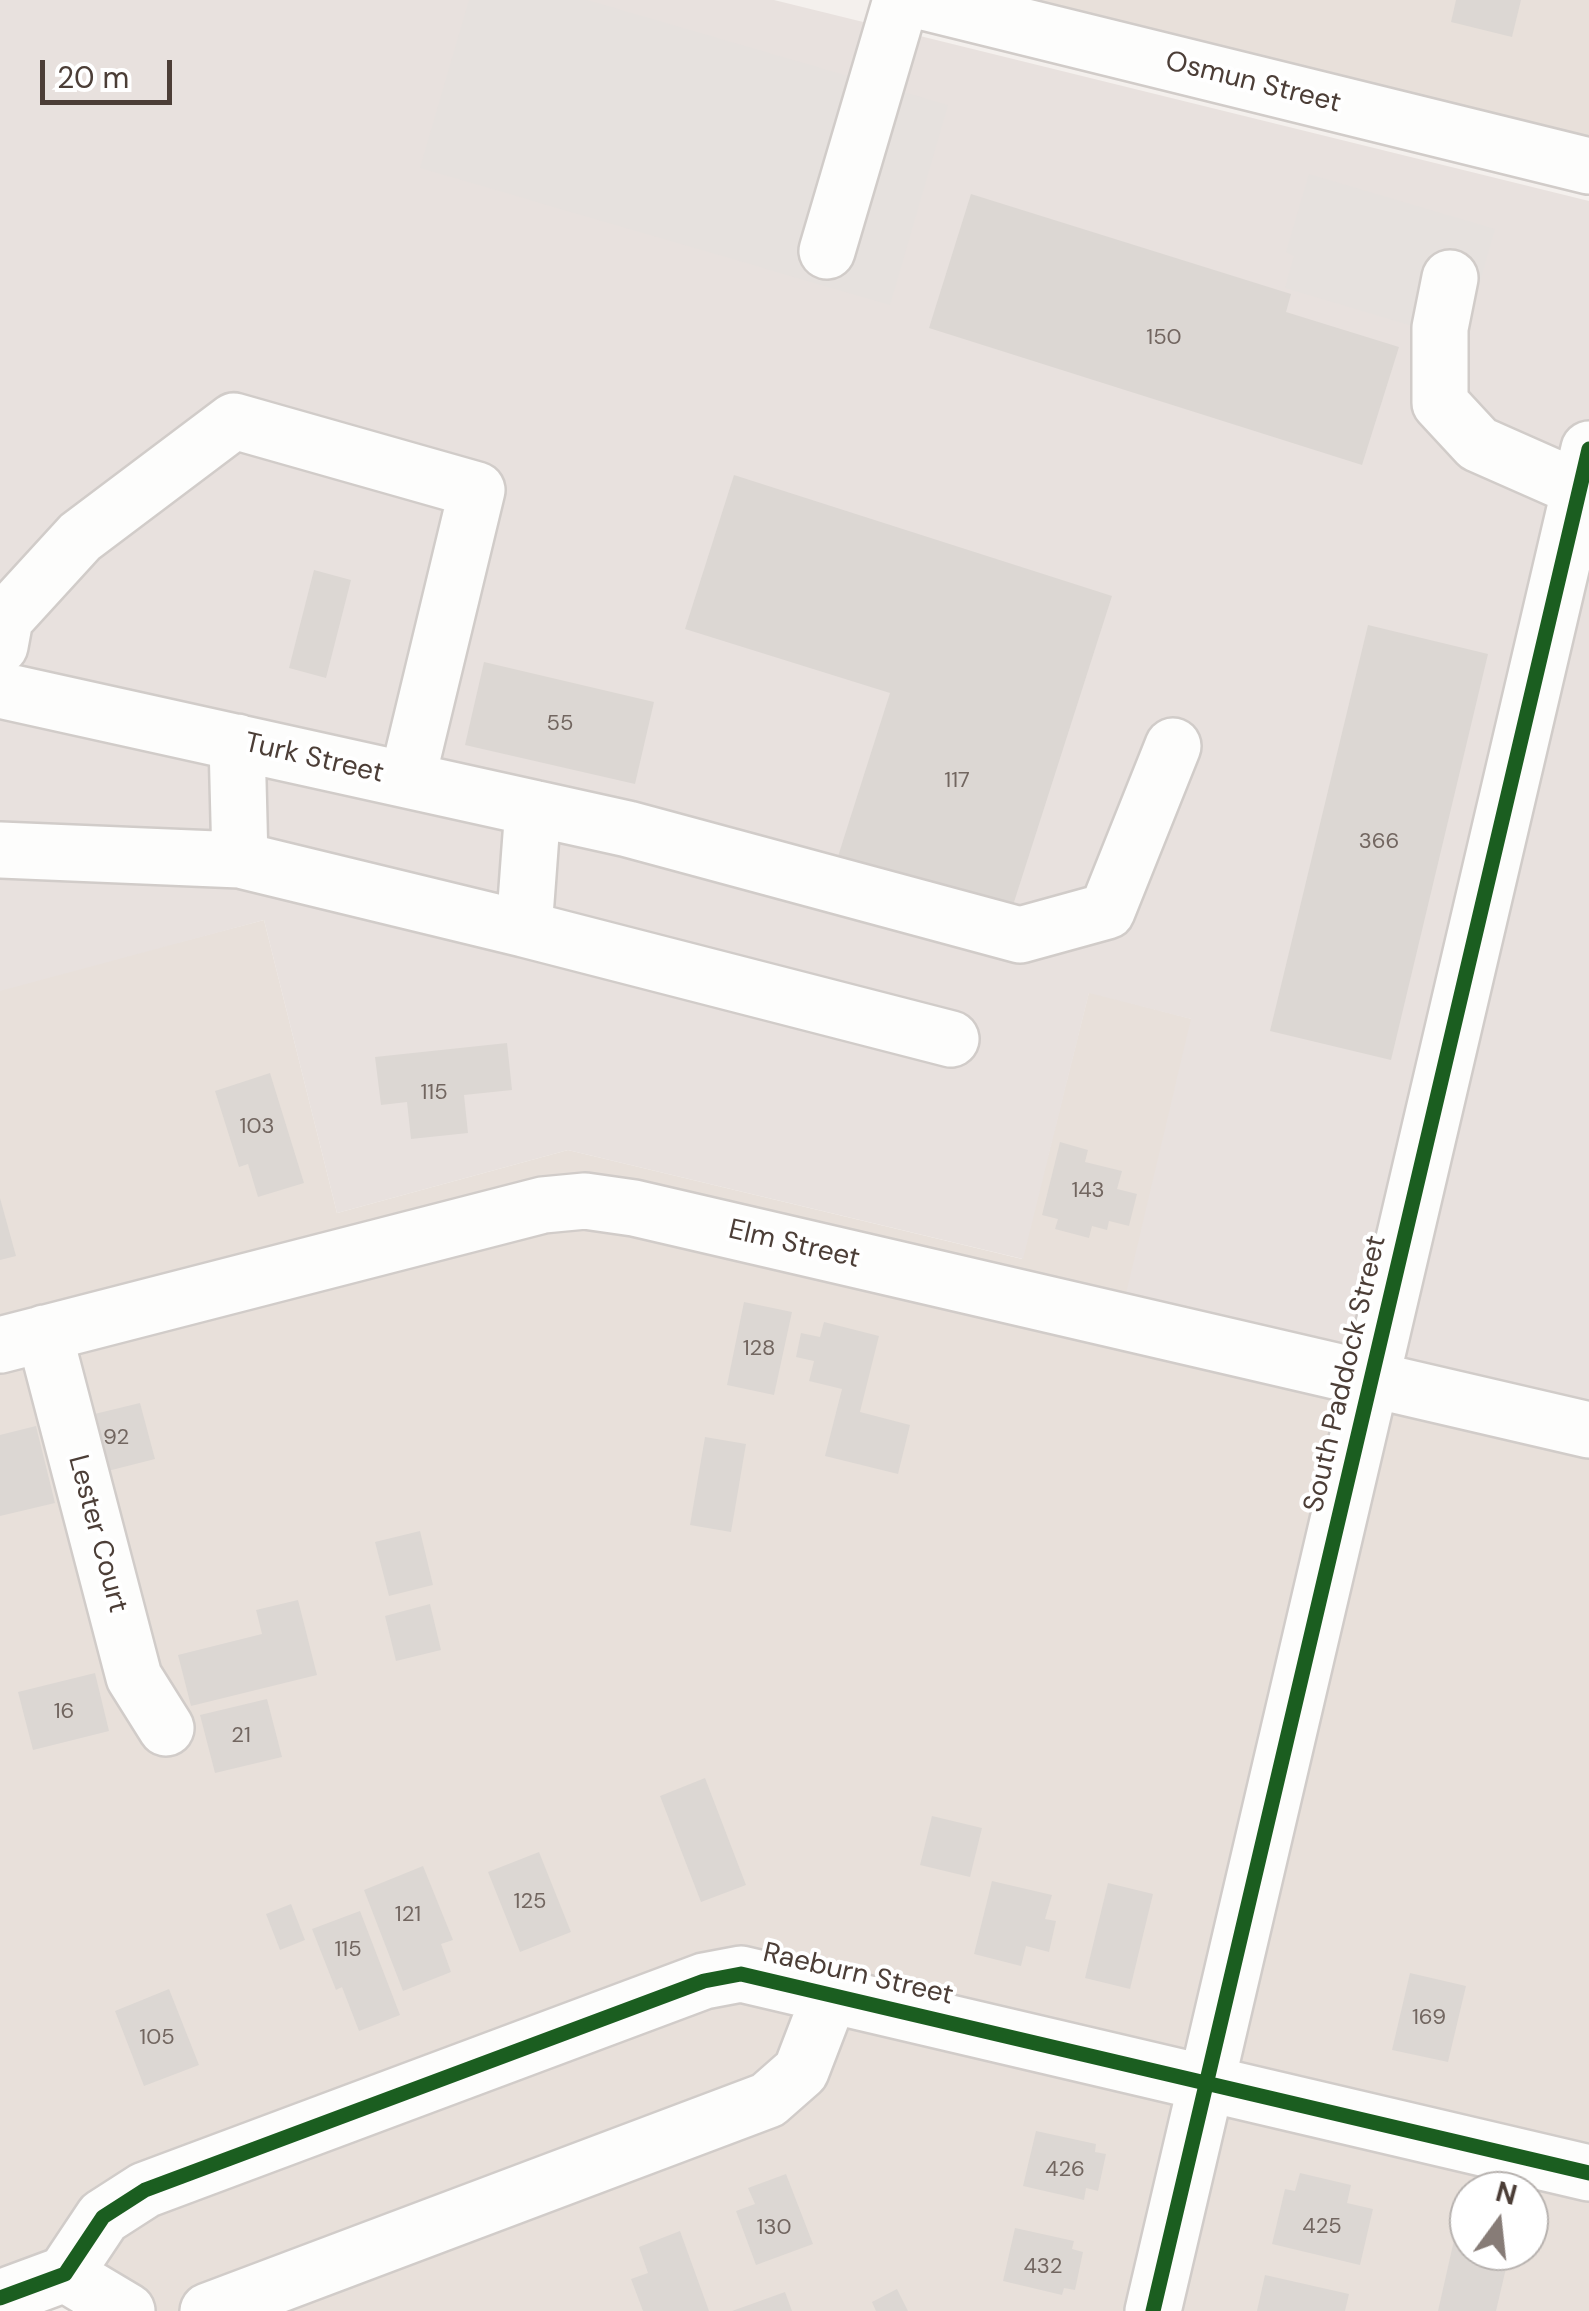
<!DOCTYPE html>
<style>
body{margin:0}
#map{position:relative;width:1589px;height:2311px;overflow:hidden;background:#f4f0ed;font-family:"DM Sans",sans-serif}
canvas{display:block}
.north{position:absolute;left:1449px;top:2171px;width:100px;height:100px;box-sizing:border-box;background:#fff;border:2px solid #b7b2af;border-radius:50%;rotate:15deg;font-size:28px;font-weight:700;line-height:40px;text-align:center;color:#4c3e37}
.north::after{content:'';display:block;margin:auto;width:35px;height:45px;background:#877c77;clip-path:polygon(50% 0,100% 100%,50% 72%,0 100%)}
.scale{position:absolute;left:40px;top:60px;width:132px;height:45px;box-sizing:border-box;border:5px solid #4c3e37;border-top:0;padding-left:12px;font-size:30px;line-height:35px;white-space:nowrap;color:#4c3e37;-webkit-text-stroke:8px #fff;paint-order:stroke}
</style>
<div id="map">
<canvas width="1589" height="2311"></canvas>
<div class="north">N</div>
<div class="scale">20 m</div>
</div>
<script>
const g = document.querySelector('canvas').getContext('2d');
g.lineJoin = 'round';
function fillPath(path, color) {
  g.fillStyle = color;
  g.fill(path, 'evenodd');
}
function poly(rows) {
  const path = new Path2D();
  for (const r of rows) {
    path.moveTo(r[0], r[1]);
    for (let i = 2; i < r.length; i += 2) path.lineTo(r[i], r[i + 1]);
  }
  return path;
}
function strokePath(path, color, width, dash) {
  g.strokeStyle = color;
  g.lineWidth = width;
  g.lineCap = dash ? 'butt' : 'round';
  g.setLineDash(dash || []);
  g.stroke(path);
}
function drawText(font, color, halo, rows, align = 'center') {
  g.font = font + ' "DM Sans",sans-serif';
  g.lineWidth = 8;
  g.setLineDash([]);
  g.textBaseline = 'middle';
  g.strokeStyle = halo;
  g.fillStyle = color;
  for (const [text, x, y, turn = 0] of rows) {
    g.save();
    g.translate(x, y);
    g.rotate((+turn || 0) * Math.PI / 180);
    g.textAlign = isNaN(turn) ? turn : align;
    if (halo) g.strokeText(text, 0, 0);
    g.fillText(text, 0, 0);
    g.restore();
  }
}
const residential = poly([
 [986,0,1589,0,1589,147],
 [264,920,337,1213,568,1150,1022,1259,1089,992,1192,1019,1121,1319,1589,1434,1589,2311,81,2311,66,2274,0,2299,0,989],
 [1469,2191,1529,2191,1529,2251,1469,2251]
]);
const industrial = poly([
 [0,0,774,0,1589,201,1589,1434,1120,1319,1191,1019,1089,993,1023,1259,568,1150,337,1213,264,920,0,991]
]);
const parking = poly([
 [469,0,587,0,948,105,890,305,420,168],
 [1309,174,1495,229,1463,341,1285,288,1294,256,1286,252]
]);
const building = poly([
 [1456,0,1521,0,1512,37,1451,22],
 [971,194,1291,294,1286,312,1399,347,1362,465,929,328],
 [734,475,1112,596,1007,924,834,869,890,693,685,629],
 [314,570,351,580,326,678,289,668],
 [1368,625,1488,654,1391,1060,1270,1031],
 [484,662,654,702,635,784,465,745],
 [507,1043,512,1090,464,1095,468,1133,411,1139,407,1102,381,1105,375,1057],
 [270,1073,304,1183,258,1197,248,1164,239,1167,215,1091],
 [1060,1142,1088,1150,1085,1162,1122,1171,1117,1189,1137,1194,1129,1226,1109,1221,1107,1230,1092,1226,1089,1238,1055,1229,1058,1219,1042,1215],
 [0,1198,16,1256,0,1260],
 [744,1302,792,1312,774,1395,727,1385],
 [824,1322,879,1336,860,1412,910,1425,898,1474,825,1456,842,1389,809,1381,814,1361,796,1357,801,1333,820,1337],
 [140,1403,155,1459,92,1475,78,1418],
 [36,1426,55,1503,0,1516,0,1435],
 [705,1437,746,1444,731,1532,690,1525],
 [420,1531,433,1585,389,1596,375,1542],
 [298,1600,317,1675,191,1706,178,1655,262,1634,256,1610],
 [430,1604,441,1650,396,1661,385,1616],
 [95,1673,109,1731,33,1750,18,1692],
 [267,1699,282,1757,215,1773,200,1715],
 [705,1778,746,1885,701,1902,660,1796],
 [932,1816,982,1828,970,1877,920,1865],
 [539,1852,571,1932,520,1952,488,1872],
 [423,1866,453,1940,441,1944,451,1972,403,1991,364,1890],
 [992,1881,1052,1895,1045,1919,1056,1921,1049,1952,1026,1946,1021,1966,974,1954],
 [1108,1883,1153,1894,1130,1989,1085,1978],
 [291,1904,305,1940,280,1950,266,1914],
 [360,1911,400,2015,359,2031,342,1987,336,1990,312,1929],
 [1410,1973,1466,1986,1448,2062,1392,2050],
 [169,1989,199,2065,144,2086,115,2011],
 [1036,2131,1096,2144,1095,2152,1106,2154,1098,2191,1086,2188,1084,2200,1023,2186],
 [1300,2173,1351,2185,1347,2203,1373,2209,1360,2265,1272,2244,1285,2189,1295,2191],
 [786,2174,813,2244,756,2265,736,2211,755,2204,748,2188],
 [1459,2218,1469,2220,1469,2251,1510,2251,1496,2311,1438,2311],
 [1015,2228,1074,2241,1072,2249,1083,2252,1075,2290,1064,2288,1062,2295,1003,2281],
 [680,2231,709,2311,643,2311,631,2279,648,2273,639,2247],
 [1265,2275,1349,2294,1345,2311,1257,2311],
 [897,2289,908,2311,876,2311,872,2302],
 [785,2292,792,2311,732,2311]
]);
const minor = poly([
 [916,0,1589,166],
 [827,251,901,0],
 [1450,278,1440,328,1440,403,1478,444,1580,489],
 [0,646,5,619,80,537,234,421,477,490,407,780],
 [0,690,628,829,1020,935,1107,911,1173,746],
 [0,850,240,860,237,742],
 [240,860,524,929,533,808],
 [524,929,951,1039],
 [44,1333,134,1677,166,1728],
 [0,1345,543,1205,585,1201,634,1208,1589,1430],
 [65,2274,127,2311],
 [0,2298,65,2274,103,2217,145,2190,704,1981,741,1974,1589,2173],
 [208,2311,768,2100,801,2071,831,1993],
 [1153,2311,1589,449]
]);
const cycleway = poly([
 [0,2298,65,2274,103,2217,145,2190,704,1981,741,1974,1589,2173],
 [1153,2311,1589,449]
]);
const numberNames = [
 ["150",1164,338],
 ["55",560,724],
 ["117",957,781],
 ["366",1379,842],
 ["115",434,1093],
 ["103",257,1127],
 ["143",1088,1191],
 ["128",759,1349],
 ["92",116,1438],
 ["16",64,1712],
 ["21",241,1736],
 ["125",530,1902],
 ["121",408,1915],
 ["115",348,1950],
 ["169",1429,2018],
 ["105",157,2038],
 ["426",1065,2170],
 ["425",1322,2227],
 ["130",774,2228],
 ["432",1043,2267]
];
const streetNames = [
 ["Osmun Street",1253,83,14],
 ["Turk Street",314,759,13],
 ["Elm Street",794,1245,13],
 ["South Paddock Street",1346,1374,-77],
 ["Lester Court",97,1534,75],
 ["Raeburn Street",858,1975,13]
];
fillPath(residential, '#e8e0da');
fillPath(industrial, '#e8e1de');
fillPath(parking, '#e6e1de');
fillPath(building, '#dcd7d3');
strokePath(minor, '#d1ccc9', 60);
strokePath(minor, '#fdfdfc', 55);
strokePath(cycleway, '#1b5e20', 15);
drawText('22px', '#726660', null, numberNames);
drawText('28px', '#4c3e37', '#fff', streetNames);
</script>
